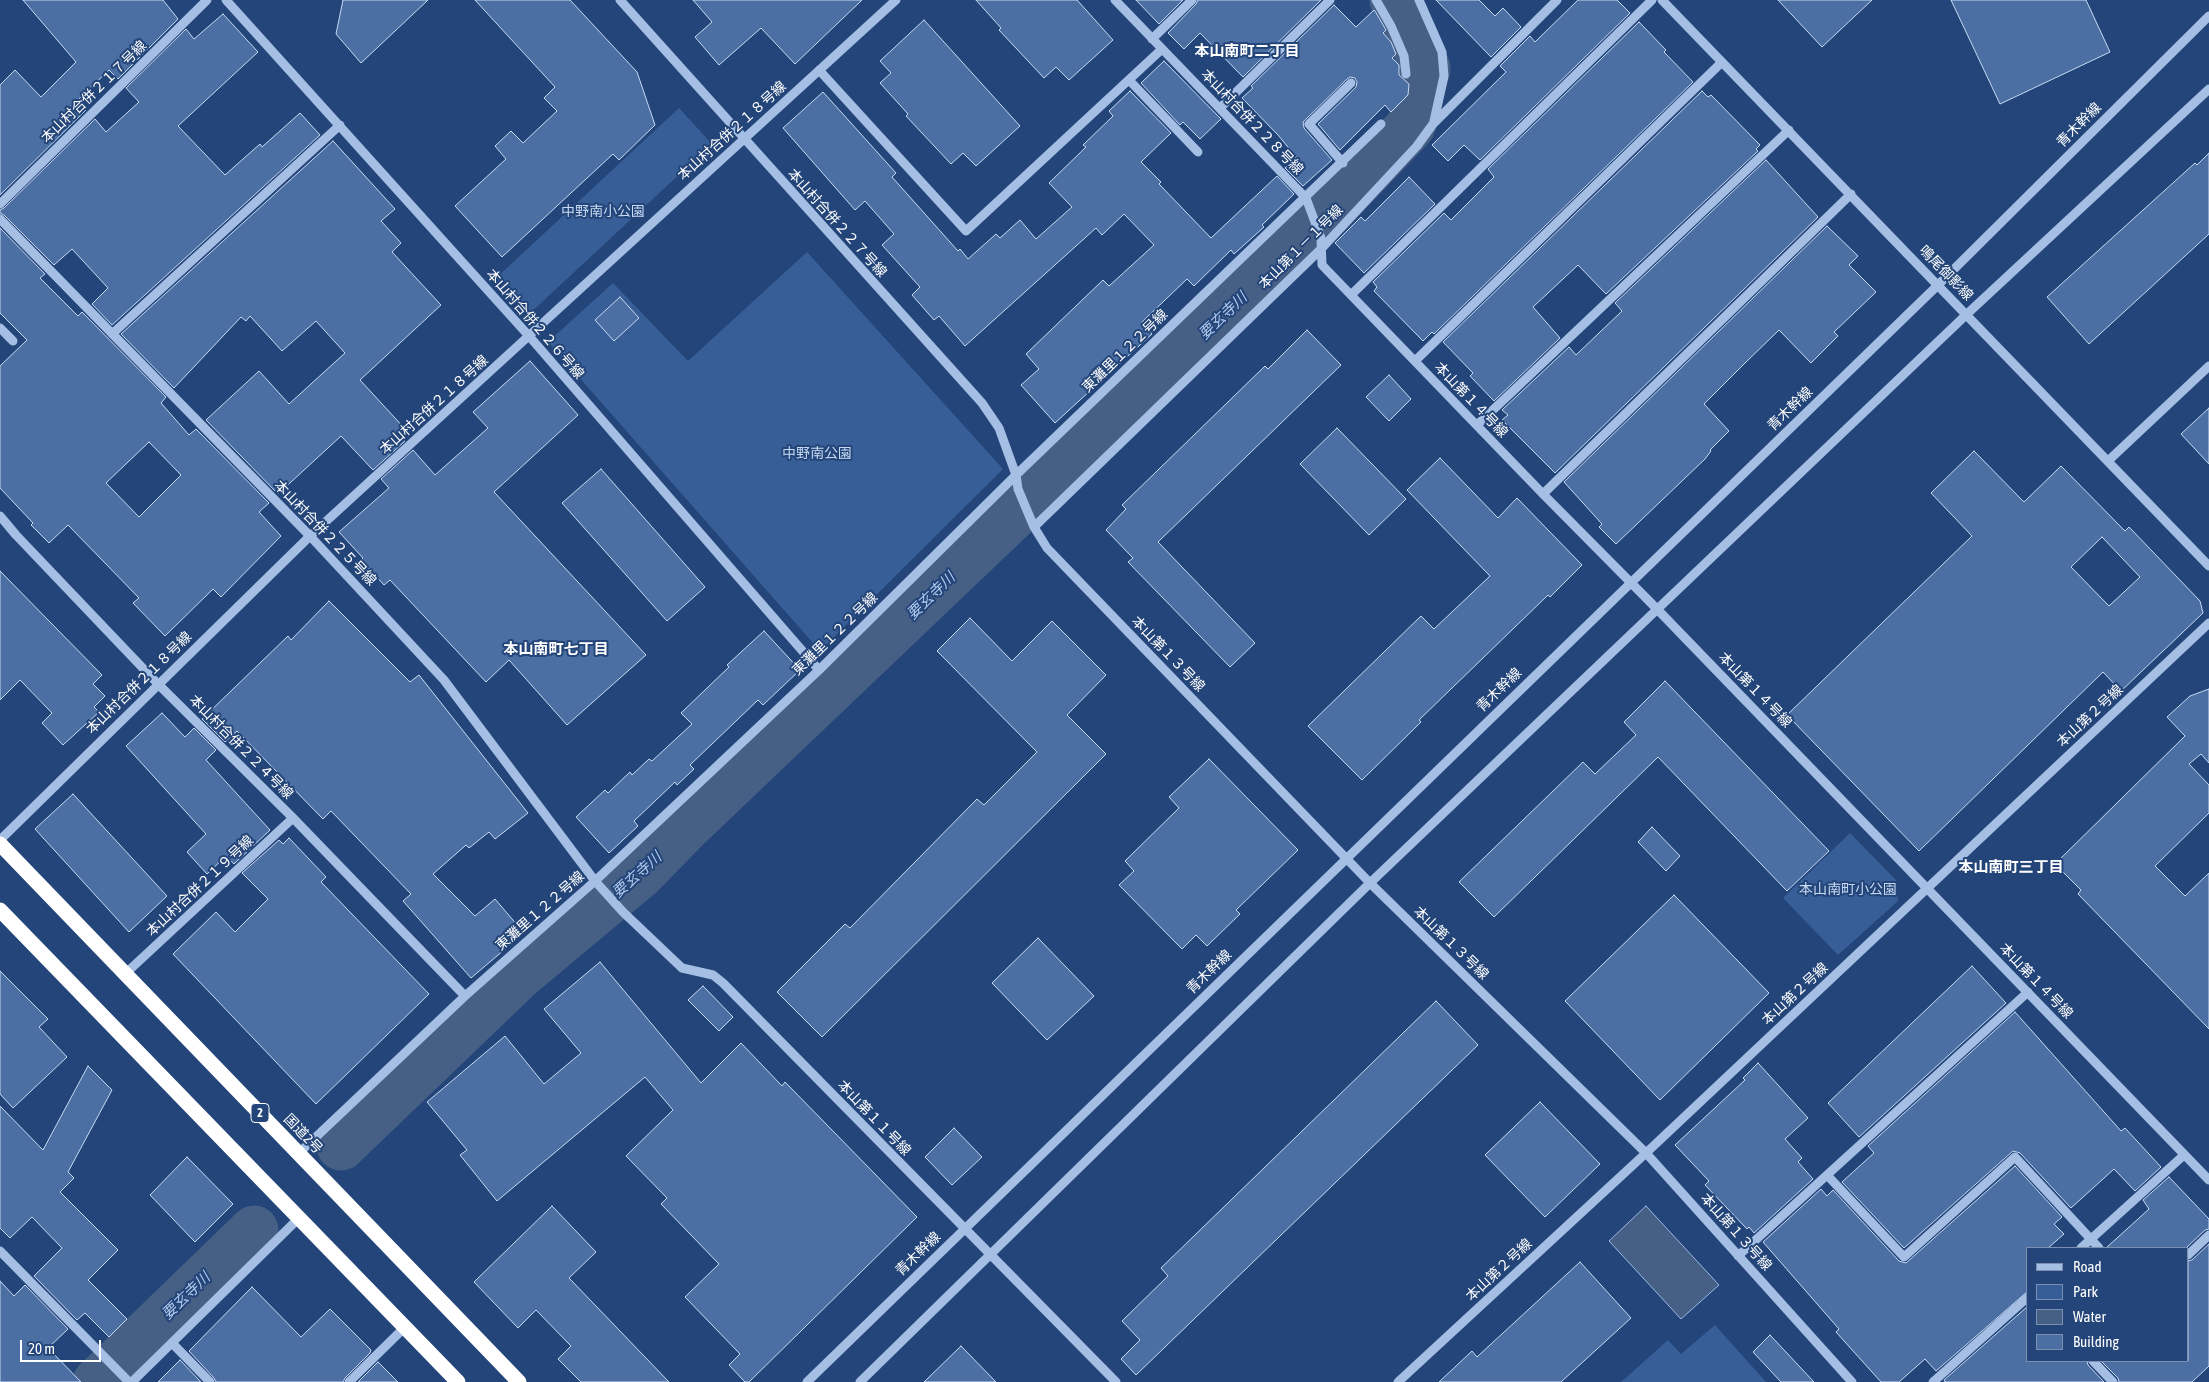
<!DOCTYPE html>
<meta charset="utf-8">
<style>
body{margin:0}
#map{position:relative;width:2209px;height:1382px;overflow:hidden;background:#234579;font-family:"Asap Condensed",sans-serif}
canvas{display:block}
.legend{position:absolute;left:2026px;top:1247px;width:162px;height:115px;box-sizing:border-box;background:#234579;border:1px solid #7b8faf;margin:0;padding:6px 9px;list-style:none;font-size:15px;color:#fff}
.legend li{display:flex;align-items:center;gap:10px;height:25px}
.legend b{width:25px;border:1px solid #7b8faf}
.scale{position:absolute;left:20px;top:1340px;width:81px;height:22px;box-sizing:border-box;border:2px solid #fff;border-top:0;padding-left:6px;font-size:15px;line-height:18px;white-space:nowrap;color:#fff;-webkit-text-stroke:4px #234579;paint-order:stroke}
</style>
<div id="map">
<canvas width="2209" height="1382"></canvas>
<ul class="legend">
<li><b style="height:6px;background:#a5bfe4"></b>Road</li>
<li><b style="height:14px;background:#375e96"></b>Park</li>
<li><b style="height:14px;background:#465f85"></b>Water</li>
<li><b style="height:14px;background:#4b6fa3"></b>Building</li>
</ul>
<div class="scale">20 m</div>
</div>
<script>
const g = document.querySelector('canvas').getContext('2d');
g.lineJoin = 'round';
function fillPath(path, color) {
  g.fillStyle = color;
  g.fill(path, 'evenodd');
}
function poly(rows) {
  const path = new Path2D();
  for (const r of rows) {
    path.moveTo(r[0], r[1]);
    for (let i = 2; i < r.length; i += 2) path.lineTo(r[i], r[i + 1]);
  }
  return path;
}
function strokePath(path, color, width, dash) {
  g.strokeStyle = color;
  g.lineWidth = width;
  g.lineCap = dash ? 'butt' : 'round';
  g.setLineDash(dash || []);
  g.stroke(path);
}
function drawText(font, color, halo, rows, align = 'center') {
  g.font = font + ' "Asap Condensed","Noto Sans JP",sans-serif';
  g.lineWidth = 4;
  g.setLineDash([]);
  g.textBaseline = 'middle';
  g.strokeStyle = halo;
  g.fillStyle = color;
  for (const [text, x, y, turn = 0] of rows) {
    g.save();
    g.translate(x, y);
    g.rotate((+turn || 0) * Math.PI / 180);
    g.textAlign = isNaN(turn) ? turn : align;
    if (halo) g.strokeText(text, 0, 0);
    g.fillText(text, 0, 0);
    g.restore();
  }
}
const green = poly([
 [679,108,712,144,527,316,494,280],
 [807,252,1003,469,820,651,548,342,613,283,688,361],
 [1850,833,1896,880,1898,901,1838,955,1783,898],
 [1715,1325,1766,1382,1621,1382,1668,1340,1681,1354]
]);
const water = poly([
 [1646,1206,1719,1285,1681,1319,1609,1241,1646,1206]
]);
const river = poly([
 [341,1146,517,977,639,875,685,828,1295,247,1411,126,1426,68,1394,0],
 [97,1382,254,1230]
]);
const building = poly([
 [23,0,163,0,178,19,118,79,109,70,77,101,86,110,0,195,0,85,15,70,41,97,76,62,23,0],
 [343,0,428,0,361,63,336,34,343,0],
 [475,0,570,0,637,72,655,125,619,160,613,154,502,257,455,206,506,159,495,146,511,131,523,143,557,111,544,98,555,87,475,0],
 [693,0,862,0,795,64,761,28,719,65,695,37,712,22,693,0],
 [976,0,1077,0,1113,40,1069,80,1056,67,1044,78,999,30,1001,28,976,0],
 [1136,0,1183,0,1159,24,1136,0],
 [1198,0,1321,0,1243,77,1200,33,1184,49,1168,33,1196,4,1198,0],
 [1436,0,1479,0,1495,16,1503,8,1521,27,1491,57,1436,0],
 [1578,0,1617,0,1630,13,1480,160,1464,145,1448,161,1432,145,1506,72,1500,66,1530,36,1535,42,1578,0],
 [1778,0,1872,0,1822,47,1778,0],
 [1951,0,2086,0,2110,52,2000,104,1951,0],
 [1334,5,1356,27,1374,10,1375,11,1386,30,1383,33,1391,42,1396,54,1392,58,1399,65,1399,75,1409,84,1408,95,1391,112,1385,105,1340,150,1318,124,1356,87,1357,82,1355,78,1350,77,1347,79,1303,122,1304,128,1332,160,1303,186,1285,168,1296,157,1278,135,1242,98,1253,88,1251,86,1334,5],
 [223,14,258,52,178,126,225,175,260,144,262,147,300,113,320,135,112,325,92,304,108,288,72,249,54,265,4,215,0,213,0,210,4,208,95,119,106,132,139,102,126,88,186,29,194,39,223,14],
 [924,20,1020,126,976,166,963,153,951,164,906,116,908,114,880,83,891,73,880,61,924,20],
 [1639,22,1666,50,1664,52,1693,82,1434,334,1432,332,1423,341,1374,291,1377,287,1373,282,1444,213,1451,220,1494,177,1488,169,1639,22],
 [1164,61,1221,119,1200,139,1183,122,1180,125,1141,83,1164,61],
 [1130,91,1171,133,1141,162,1161,182,1159,184,1211,238,1277,176,1294,194,1262,225,1264,227,1234,254,1231,250,1194,286,1187,279,1142,322,1152,334,1055,423,1021,385,1039,369,1026,354,1103,280,1109,286,1154,245,1124,214,1102,235,1096,228,965,346,939,316,934,320,912,295,920,287,882,245,894,234,865,201,855,210,783,128,823,92,896,173,892,177,958,251,960,249,968,259,996,234,1000,238,1020,220,1036,239,1072,207,1049,183,1086,147,1083,145,1113,116,1109,111,1130,91],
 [1702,91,1708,97,1711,95,1760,145,1756,149,1758,151,1606,294,1578,265,1533,307,1560,338,1494,401,1470,376,1473,373,1443,342,1702,91],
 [333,141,395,209,381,221,401,243,392,252,441,305,360,380,406,430,400,436,405,441,373,470,341,436,278,494,206,420,259,371,289,404,345,353,316,321,282,351,250,316,246,321,241,317,174,388,121,334,333,141],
 [2209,153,2209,234,2089,344,2047,297,2195,163,2197,165,2209,153],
 [1766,160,1818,217,1555,473,1502,420,1508,415,1502,410,1569,347,1576,355,1622,311,1615,303,1766,160],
 [1409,177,1435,204,1364,273,1335,243,1361,217,1365,221,1409,177],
 [1827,226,1858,256,1849,265,1876,292,1834,332,1838,336,1811,363,1779,330,1744,364,1704,404,1729,431,1710,450,1711,451,1705,459,1616,544,1599,527,1602,524,1564,482,1827,226],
 [0,228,45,274,40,278,78,316,82,312,166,397,161,403,189,435,196,429,269,503,259,512,281,536,221,597,213,589,165,636,133,603,139,598,68,525,49,543,31,525,33,523,0,488,0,366,27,340,0,313,0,228],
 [149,442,181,475,139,517,106,483,149,442],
 [620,297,639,318,614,341,595,320,620,297],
 [1307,330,1341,365,1158,542,1255,643,1230,667,1128,562,1133,558,1106,530,1126,509,1122,505,1265,366,1268,369,1307,330],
 [530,361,578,415,494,492,646,655,567,725,509,660,486,682,390,580,384,585,361,560,363,558,339,532,389,488,381,479,413,450,435,475,488,428,473,412,530,361],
 [1389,375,1411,399,1389,421,1366,397,1389,375],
 [2209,408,2209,464,2181,434,2209,408],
 [1337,428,1406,499,1369,535,1300,464,1337,428],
 [1974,451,2024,502,2061,466,2125,531,2129,527,2200,601,2203,613,2121,691,2103,672,1919,851,1787,715,1972,536,1931,493,1974,451],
 [2102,537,2140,577,2109,606,2071,567,2102,537],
 [1440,458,1498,518,1517,498,1582,565,1550,597,1548,595,1419,720,1421,722,1362,780,1308,726,1421,616,1434,629,1490,576,1407,490,1440,458],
 [601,469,705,587,667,621,562,503,601,469],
 [0,571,102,675,93,684,105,696,94,707,99,712,63,745,42,723,52,713,20,680,0,700,0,571],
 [329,601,410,682,419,675,528,813,495,839,489,832,469,848,466,845,433,874,475,916,495,899,524,933,471,978,403,901,411,894,331,811,323,819,237,731,225,742,202,719,288,636,291,640,329,601],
 [970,618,1012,661,1052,621,1106,675,1067,715,1106,754,822,1037,777,992,845,924,850,928,977,799,984,805,1037,752,937,651,970,618],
 [764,631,800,670,763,705,758,700,690,765,694,769,677,785,675,782,634,821,638,826,609,853,576,817,605,790,608,793,630,772,632,775,649,759,652,761,692,724,681,713,729,667,727,665,764,631],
 [1665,681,1829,851,1787,891,1658,757,1494,917,1459,882,1583,762,1595,774,1636,735,1624,722,1665,681],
 [2209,689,2209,763,2201,754,2189,764,2209,785,2209,813,2155,866,2185,896,2209,873,2209,1029,2078,894,2081,890,2055,864,2185,736,2167,717,2190,696,2209,689],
 [162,713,185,737,194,728,216,750,206,760,270,830,234,864,226,856,207,874,187,852,206,834,126,746,162,713],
 [1209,759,1298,850,1236,910,1240,914,1207,946,1196,935,1182,949,1119,885,1134,871,1125,861,1179,808,1169,797,1209,759],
 [73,794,167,896,129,932,35,829,73,794],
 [1652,827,1680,856,1666,871,1638,842,1652,827],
 [289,838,326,877,321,882,429,994,316,1104,173,954,216,912,235,932,268,899,242,873,279,840,283,844,289,838],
 [1674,895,1769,993,1660,1100,1565,1001,1674,895],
 [1038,938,1094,996,1047,1040,992,983,1038,938],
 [600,962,701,1083,741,1043,782,1086,785,1082,917,1217,749,1382,745,1382,729,1365,740,1354,685,1297,719,1264,661,1204,667,1198,626,1156,673,1110,645,1077,497,1201,460,1155,467,1150,427,1102,505,1036,544,1084,581,1053,544,1009,600,962],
 [1972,966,2006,1003,1859,1137,1828,1103,1972,966],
 [0,971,48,1019,39,1027,67,1057,13,1108,0,1094,0,971],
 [703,986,733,1017,719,1031,688,1000,703,986],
 [1436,1001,1478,1045,1136,1375,1121,1359,1140,1340,1122,1321,1168,1276,1161,1268,1436,1001],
 [2015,1012,2121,1131,2125,1128,2161,1167,2135,1191,2114,1169,2071,1208,2020,1153,2013,1151,1904,1248,1842,1182,1874,1153,1868,1146,2015,1012],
 [1758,1063,1808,1118,1785,1139,1802,1158,1798,1162,1813,1179,1754,1233,1749,1227,1747,1229,1705,1185,1709,1181,1675,1145,1745,1080,1743,1078,1758,1063],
 [88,1066,112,1090,68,1172,74,1178,60,1192,118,1250,88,1280,127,1319,109,1337,85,1313,77,1320,34,1276,62,1248,32,1217,10,1238,0,1228,0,1106,43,1150,88,1066],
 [1540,1102,1600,1164,1545,1217,1485,1155,1540,1102],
 [954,1128,982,1157,952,1185,925,1157,954,1128],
 [187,1157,233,1204,195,1242,150,1195,187,1157],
 [2015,1166,2062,1217,2054,1224,2064,1234,2048,1248,2028,1248,2028,1291,1936,1371,1925,1359,1899,1382,1881,1382,1836,1332,1839,1329,1763,1242,1821,1189,1827,1196,1833,1190,1899,1261,1906,1263,2015,1166],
 [2169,1177,2209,1219,2209,1229,2205,1230,2186,1248,2106,1248,2149,1209,2143,1200,2169,1177],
 [552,1206,596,1252,569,1278,669,1382,581,1382,558,1359,571,1346,536,1310,518,1328,474,1282,552,1206],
 [2209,1244,2209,1366,2192,1382,2119,1382,2118,1378,2101,1361,2188,1361,2188,1261,2192,1260,2209,1244],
 [1580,1262,1631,1318,1561,1382,1439,1382,1472,1351,1477,1357,1580,1262],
 [0,1281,14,1296,25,1285,68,1329,48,1348,81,1382,0,1382,0,1281],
 [252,1287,301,1337,330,1309,371,1350,370,1353,345,1378,343,1382,216,1382,214,1378,189,1351,252,1287],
 [2028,1306,2028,1361,2087,1361,2088,1365,2104,1382,1945,1382,1944,1380,2028,1306],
 [1770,1335,1814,1382,1781,1382,1753,1352,1770,1335],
 [961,1346,996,1382,924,1382,961,1346],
 [180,1360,201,1382,158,1382,180,1360],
 [378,1362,398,1382,358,1382,378,1362]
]);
const minor = poly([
 [226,0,529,336,819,670],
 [620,0,982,403,999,428,1016,475,1018,489,1034,527,1047,548,1370,883,1646,1153,1852,1382],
 [1115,0,1306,198,1321,238,1322,265,1543,494,1657,609,2209,1180],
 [1376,0,1391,26,1404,56,1406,74],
 [1419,0,1442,52,1444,76,1434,121],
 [1662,0,2209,566],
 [1152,39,1192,0],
 [819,70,966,231,1162,49],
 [1129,80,1198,152],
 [1220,108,1330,0],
 [1343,163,1309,124,1351,83],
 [0,204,207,0],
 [0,219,310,536,444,680,595,881,623,912,682,968,713,975,723,983,1116,1382],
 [1351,295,1652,0],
 [0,328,13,341],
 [112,334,340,125],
 [1415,361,1722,62],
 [1477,425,1789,130],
 [2108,461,2209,366],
 [1543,494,1851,194],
 [0,516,16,535,158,684,293,818,465,996],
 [1034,527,1321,249,1417,146,1433,124,1557,0],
 [0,840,310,536,896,0],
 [125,974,293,818],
 [299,1153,465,996,595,881,819,670,1016,475,1381,124],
 [1827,1175,1904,1257,2015,1157,2099,1248],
 [2081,1248,2184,1155],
 [0,1251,129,1382],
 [2188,1255,2209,1235],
 [1738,1256,2028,992],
 [172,1343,210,1382],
 [2093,1361,2113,1382],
 [132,1382,299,1218],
 [349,1382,405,1327],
 [807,1382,1938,285,2209,16],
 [860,1382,1370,883,1967,314,2209,89],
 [1398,1382,1646,1153,2209,623],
 [1933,1382,2028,1297]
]);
const highway = poly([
 [0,844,519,1382],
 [0,910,458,1382]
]);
const shields = [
 [260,1113,18]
];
const shieldNames = [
 ["2",260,1113]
];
const streetNames = [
 ["本山村合併２１７号線",94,92,-44],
 ["本山村合併２２８号線",1252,122,46],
 ["青木幹線",2079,125,-45],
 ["本山村合併２１８号線",732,131,-42],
 ["本山村合併２２７号線",837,223,48],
 ["本山第１－１号線",1301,247,-45],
 ["鳴尾御影線",1946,273,46],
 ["本山村合併２２６号線",535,324,49],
 ["東灘里１２２号線",1125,351,-44],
 ["本山第１４号線",1471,400,46],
 ["本山村合併２１８号線",434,405,-42],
 ["青木幹線",1790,409,-44],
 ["本山村合併２２５号線",325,533,46],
 ["東灘里１２２号線",835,634,-44],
 ["本山第１３号線",1168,654,46],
 ["本山村合併２１８号線",139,683,-44],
 ["青木幹線",1499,690,-44],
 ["本山第１４号線",1755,690,46],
 ["本山第２号線",2090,716,-43],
 ["本山村合併２２４号線",241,747,45],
 ["本山村合併２１９号線",200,886,-43],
 ["東灘里１２２号線",540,911,-41],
 ["本山第１３号線",1451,943,44],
 ["青木幹線",1209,972,-44],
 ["本山第１４号線",2036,981,46],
 ["本山第２号線",1795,994,-43],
 ["本山第１１号線",874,1118,46],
 ["国道2号",303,1134,46],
 ["本山第１３号線",1736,1232,48],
 ["青木幹線",918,1254,-44],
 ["本山第２号線",1499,1270,-43]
];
const parkNames = [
 ["中野南小公園",603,212],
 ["中野南公園",817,454],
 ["本山南町小公園",1848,890]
];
const neighbourhoodNames = [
 ["本山南町二丁目",1247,51],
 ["本山南町七丁目",556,649],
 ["本山南町三丁目",2011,867]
];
const waterNames = [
 ["要玄寺川",1223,316,-44],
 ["要玄寺川",931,596,-44],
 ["要玄寺川",637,875,-42],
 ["要玄寺川",186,1296,-44]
];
fillPath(green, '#375e96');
fillPath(water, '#465f85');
strokePath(water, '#99b9e5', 1);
strokePath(river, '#465f85', 49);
fillPath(building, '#4b6fa3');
strokePath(building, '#c7daf3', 1);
strokePath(minor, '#a5bfe4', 9);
strokePath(highway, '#fff', 15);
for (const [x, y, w] of shields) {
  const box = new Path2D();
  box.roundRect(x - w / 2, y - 9.5, w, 19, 4);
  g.fillStyle = '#234579';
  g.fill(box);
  strokePath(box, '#fff', 1);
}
drawText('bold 12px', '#fff', null, shieldNames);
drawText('14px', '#fff', '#234579', streetNames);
drawText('14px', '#c7daf3', '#234579', parkNames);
drawText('bold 15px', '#fff', '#234579', neighbourhoodNames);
drawText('italic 15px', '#b0c9ec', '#234579', waterNames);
</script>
